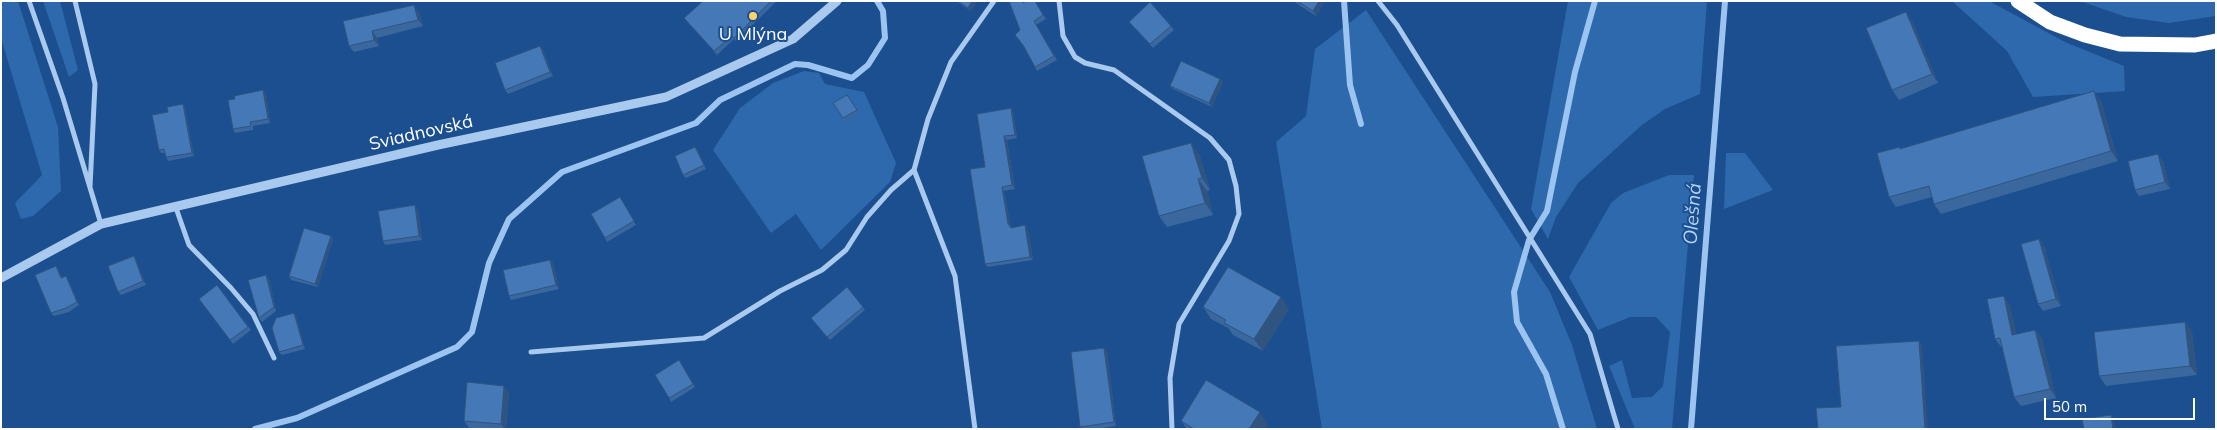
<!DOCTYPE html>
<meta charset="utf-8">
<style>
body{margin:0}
#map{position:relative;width:2217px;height:430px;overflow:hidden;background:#1b4f8f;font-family:Mulish,sans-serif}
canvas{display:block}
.frame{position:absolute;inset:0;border:2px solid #fff;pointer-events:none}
.scale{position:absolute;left:2044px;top:398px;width:151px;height:22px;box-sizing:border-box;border:2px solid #fff;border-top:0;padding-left:6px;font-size:15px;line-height:18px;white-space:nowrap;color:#fff;-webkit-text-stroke:4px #1b4f8f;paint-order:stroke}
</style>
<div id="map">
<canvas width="2217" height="430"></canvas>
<div class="frame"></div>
<div class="scale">50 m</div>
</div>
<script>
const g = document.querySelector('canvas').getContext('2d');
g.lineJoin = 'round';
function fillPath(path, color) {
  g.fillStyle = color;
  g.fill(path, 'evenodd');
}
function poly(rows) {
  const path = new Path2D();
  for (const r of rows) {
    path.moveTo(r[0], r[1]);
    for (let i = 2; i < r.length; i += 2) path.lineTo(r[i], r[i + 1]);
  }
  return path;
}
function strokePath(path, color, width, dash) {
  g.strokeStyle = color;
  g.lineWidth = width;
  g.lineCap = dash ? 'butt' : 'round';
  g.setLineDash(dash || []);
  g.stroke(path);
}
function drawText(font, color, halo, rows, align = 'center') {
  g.font = font + ' Mulish,sans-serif';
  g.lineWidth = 4;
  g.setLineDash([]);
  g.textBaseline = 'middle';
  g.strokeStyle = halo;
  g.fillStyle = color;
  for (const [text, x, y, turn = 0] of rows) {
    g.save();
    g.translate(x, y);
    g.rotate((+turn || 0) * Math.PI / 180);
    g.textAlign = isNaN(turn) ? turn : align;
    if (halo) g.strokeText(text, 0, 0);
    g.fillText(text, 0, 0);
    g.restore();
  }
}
const green = poly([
 [1,1,18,1,58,127,61,191,33,216,21,219,15,203,42,175,1,38],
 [43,1,60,1,78,70,69,77],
 [1568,1,1707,1,1700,94,1665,109,1642,125,1578,183,1556,217,1548,239,1531,209],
 [1952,1,1989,1,2065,42,2124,66,2125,91,2033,97,2007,51],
 [2080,1,2216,1,2216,16,2169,23,2126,17],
 [1366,10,1550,292,1572,345,1597,429,1322,429,1276,142,1306,116,1315,49],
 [804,71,819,73,825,84,864,92,896,163,890,182,821,250,796,214,771,233,713,150,740,108,773,83],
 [1726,153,1745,153,1773,190,1724,209],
 [1669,175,1694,175,1672,429,1635,429,1609,366,1622,360,1632,398,1652,397,1663,386,1670,332,1656,317,1630,317,1598,330,1569,277,1611,203,1623,193]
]);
const stream = poly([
 [1344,1,1350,85,1361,124],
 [255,429,297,418,457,347,472,332,489,263,509,219,562,172,696,123,720,100,795,64,808,65,852,78,868,65,885,38,883,11,877,1],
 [1563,429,1546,374,1517,322,1514,292,1529,240,1547,211,1575,72,1595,1],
 [1691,429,1725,1]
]);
const minor = poly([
 [29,1,63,98,101,224],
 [75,1,95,84,90,187],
 [1059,1,1063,36,1075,57,1085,63,1114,70,1210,138,1229,160,1236,186,1239,214,1229,241,1179,324,1170,378,1172,429],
 [1378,1,1397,25,1590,334,1618,429],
 [176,208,189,245,231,288,253,314,274,358],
 [531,352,704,338,780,291,822,270,846,250,867,217,891,190,914,170],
 [975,429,955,276,914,170,928,119,951,62,994,1]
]);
const tertiary = poly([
 [1,278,101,224,438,145,666,97,793,39,837,1]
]);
const motorway = poly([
 [2018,1,2050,22,2085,35,2120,44,2195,45,2216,41]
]);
const wall = poly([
 [703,1,777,1,736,41,734,39,717,55,684,18],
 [956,1,977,1,971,11],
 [1035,1,1046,19,1036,25,1057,60,1037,71,1035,67,1023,3],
 [1293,1,1325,1,1316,16],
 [419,12,423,26,377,38,379,46,354,52,349,46,343,21],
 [1912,21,1938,83,1899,100,1892,90],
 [1129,22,1171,26,1174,30,1153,48],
 [540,46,543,50,553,76,508,94,505,90],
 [1220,79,1223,82,1212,107,1173,89,1170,86],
 [263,90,266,94,270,123,253,126,253,130,235,133,233,129,235,99],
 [847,95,859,113,845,122,833,103],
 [2101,101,2118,161,1941,214,1934,204,1932,197,1896,207,1889,197,1901,149],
 [183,104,185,108,194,156,168,161,166,157,165,153,161,153,159,150,168,112],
 [1013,111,1017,138,1007,140,1015,189,1004,191,1011,228,1028,229,1033,260,988,267,985,264,985,167],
 [695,147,706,169,686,178,683,175],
 [1199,154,1210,190,1207,191,1213,215,1167,227,1159,216],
 [2163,161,2170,189,2139,196,2135,190],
 [622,201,636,225,607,242,605,238],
 [418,209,422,240,385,245,383,241],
 [331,236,333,239,318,287,291,280,289,276],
 [2039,239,2044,246,2061,306,2043,311,2038,304],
 [134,256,136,260,146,285,121,295,118,292],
 [550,260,553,263,559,289,511,300,509,296],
 [56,266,62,278,66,276,68,280,79,305,69,312,54,316,51,313],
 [266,275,269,279,276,311,262,322,259,318],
 [217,285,251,330,233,344,199,299],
 [2010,305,2016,335,2035,330,2042,339,2056,398,2021,406,2014,397,2002,348,1995,339],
 [863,307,865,310,830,340,811,318],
 [1203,307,1289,309,1263,351,1233,335,1228,328,1211,319],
 [294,313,296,317,305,349,282,355,279,352],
 [2185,322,2192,332,2197,375,2106,386,2099,376],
 [1107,351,1116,426,1096,429,1081,429,1080,427],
 [681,364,695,387,671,402,669,398],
 [509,393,506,429,481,429,469,428,464,421],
 [1181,421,1268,424,1265,429,1187,429]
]);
const shadedWall = poly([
 [972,1,977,1,971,11,968,8],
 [1319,1,1325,1,1316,16,1313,11],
 [414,5,419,12,423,26,418,20],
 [1906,12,1912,21,1938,83,1932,74],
 [372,31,377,38,379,46,374,40],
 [540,46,543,50,553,76,550,72],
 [1220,79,1223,82,1212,107,1209,103],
 [263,90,266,94,270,123,268,119],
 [2094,91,2101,101,2118,161,2111,151],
 [183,104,185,108,194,156,192,153],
 [1011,108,1013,111,1017,138,1015,135],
 [1004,136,1007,140,1015,189,1012,185],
 [1191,143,1199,154,1210,190,1202,178],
 [695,147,698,150,706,169],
 [2158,154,2163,161,2170,189,2165,182],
 [1198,179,1207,191,1213,215,1205,203],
 [1002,187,1004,191,1011,228,1008,224],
 [415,205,418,209,422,240,419,236],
 [1025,225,1028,229,1033,260,1030,257],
 [331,236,333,239,318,287,315,284],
 [2039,239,2044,246,2061,306,2056,299],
 [134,256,136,260,146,285,143,281],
 [550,260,553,263,559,289,556,285],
 [266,275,269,279,276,311,274,307],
 [66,276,68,280,79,305,77,302],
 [2004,296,2010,305,2019,344,2012,335],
 [1281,297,1289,309,1263,351,1254,339],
 [294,313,296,317,305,349,303,345],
 [2185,322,2192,332,2197,375,2190,366],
 [2035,330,2042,339,2056,398,2050,389],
 [1919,341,1922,345,1928,429,1925,429],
 [1104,348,1107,351,1116,426,1114,422],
 [504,386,509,393,506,429,504,429,501,424],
 [1260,412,1268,424,1265,429,1249,429],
 [2111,415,2114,418,2115,429,2113,429]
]);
const building = poly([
 [703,1,771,1,734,38,732,36,714,51,684,18,703,1],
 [958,1,972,1,968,8,958,1],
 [1009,1,1022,1,1023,3,1026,1,1035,1,1043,15,1034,21,1054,56,1035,67,1023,45,1015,35,1020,30,1009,1],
 [1297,1,1319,1,1313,11,1297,1],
 [1150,2,1171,26,1150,44,1129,22,1150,2],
 [414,5,418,20,372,31,374,40,349,46,343,21,414,5],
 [1906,12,1932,74,1892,90,1866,28,1906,12],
 [540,46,550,72,505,90,495,63,540,46],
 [1181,61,1220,79,1209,103,1170,86,1181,61],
 [263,90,268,119,250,122,251,126,233,129,228,100,235,99,234,96,263,90],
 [2094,91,2111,151,1934,204,1929,186,1889,197,1877,153,1900,147,1900,149,2094,91],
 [847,95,857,110,843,118,833,103,847,95],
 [183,104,192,153,166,157,164,149,159,150,152,115,168,112,167,107,183,104],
 [1011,108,1015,135,1004,136,1012,185,1002,187,1008,224,1011,228,1025,225,1030,257,985,264,970,169,985,167,977,114,1011,108],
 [1191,143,1202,178,1198,179,1205,203,1159,216,1142,156,1191,143],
 [695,147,704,165,683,175,675,156,695,147],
 [2158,154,2165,182,2135,190,2128,161,2158,154],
 [620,197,634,221,605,238,591,214,620,197],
 [415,205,419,236,383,241,378,211,415,205],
 [304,228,331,236,315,284,289,276,304,228],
 [2039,239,2056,299,2038,304,2021,244,2039,239],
 [134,256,143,281,118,292,108,266,134,256],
 [550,260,556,285,509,296,503,270,550,260],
 [56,266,61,278,66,276,77,302,66,308,51,313,35,275,56,266],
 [1228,267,1281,297,1254,339,1224,323,1226,320,1203,307,1228,267],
 [266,275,274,307,259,318,248,280,266,275],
 [217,285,248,327,230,340,199,299,217,285],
 [847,287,863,307,827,337,811,318,847,287],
 [2004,296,2012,335,2035,330,2050,389,2014,397,2000,338,1995,339,1987,299,2004,296],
 [294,313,303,345,279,352,272,328,276,318,294,313],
 [2185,322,2190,366,2099,376,2094,332,2185,322],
 [1919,341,1925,429,1818,429,1816,408,1841,407,1836,346,1919,341],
 [1104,348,1114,422,1080,427,1071,352,1104,348],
 [679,360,693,384,669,398,655,375,679,360],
 [1206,380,1260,412,1249,429,1194,429,1181,421,1206,380],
 [467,382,504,386,501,424,464,421,467,382],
 [2111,415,2113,429,2084,429,2082,419,2111,415]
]);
const markers = [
 [753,16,5,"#ffd166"]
];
const poiNames = [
 ["U Mlýna",753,35]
];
const streetNames = [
 ["Sviadnovská",421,133,-13]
];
const waterNames = [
 ["Olešná",1693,214,-86]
];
fillPath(green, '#2e69ad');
strokePath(stream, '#9cc4f0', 6);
strokePath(minor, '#a9c9ee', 5);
strokePath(tertiary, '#a9c9ee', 9);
strokePath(motorway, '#fff', 15);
fillPath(wall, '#3a679d');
fillPath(shadedWall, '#305480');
fillPath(building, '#4478b7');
strokePath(building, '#305480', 1);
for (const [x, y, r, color] of markers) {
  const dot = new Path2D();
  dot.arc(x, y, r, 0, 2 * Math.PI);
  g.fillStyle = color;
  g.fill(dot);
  strokePath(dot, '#1b4f8f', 2);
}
drawText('18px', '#fff', '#1b4f8f', poiNames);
drawText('18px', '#fff', '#1b4f8f', streetNames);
drawText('italic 19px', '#b5d3f5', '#1b4f8f', waterNames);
</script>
